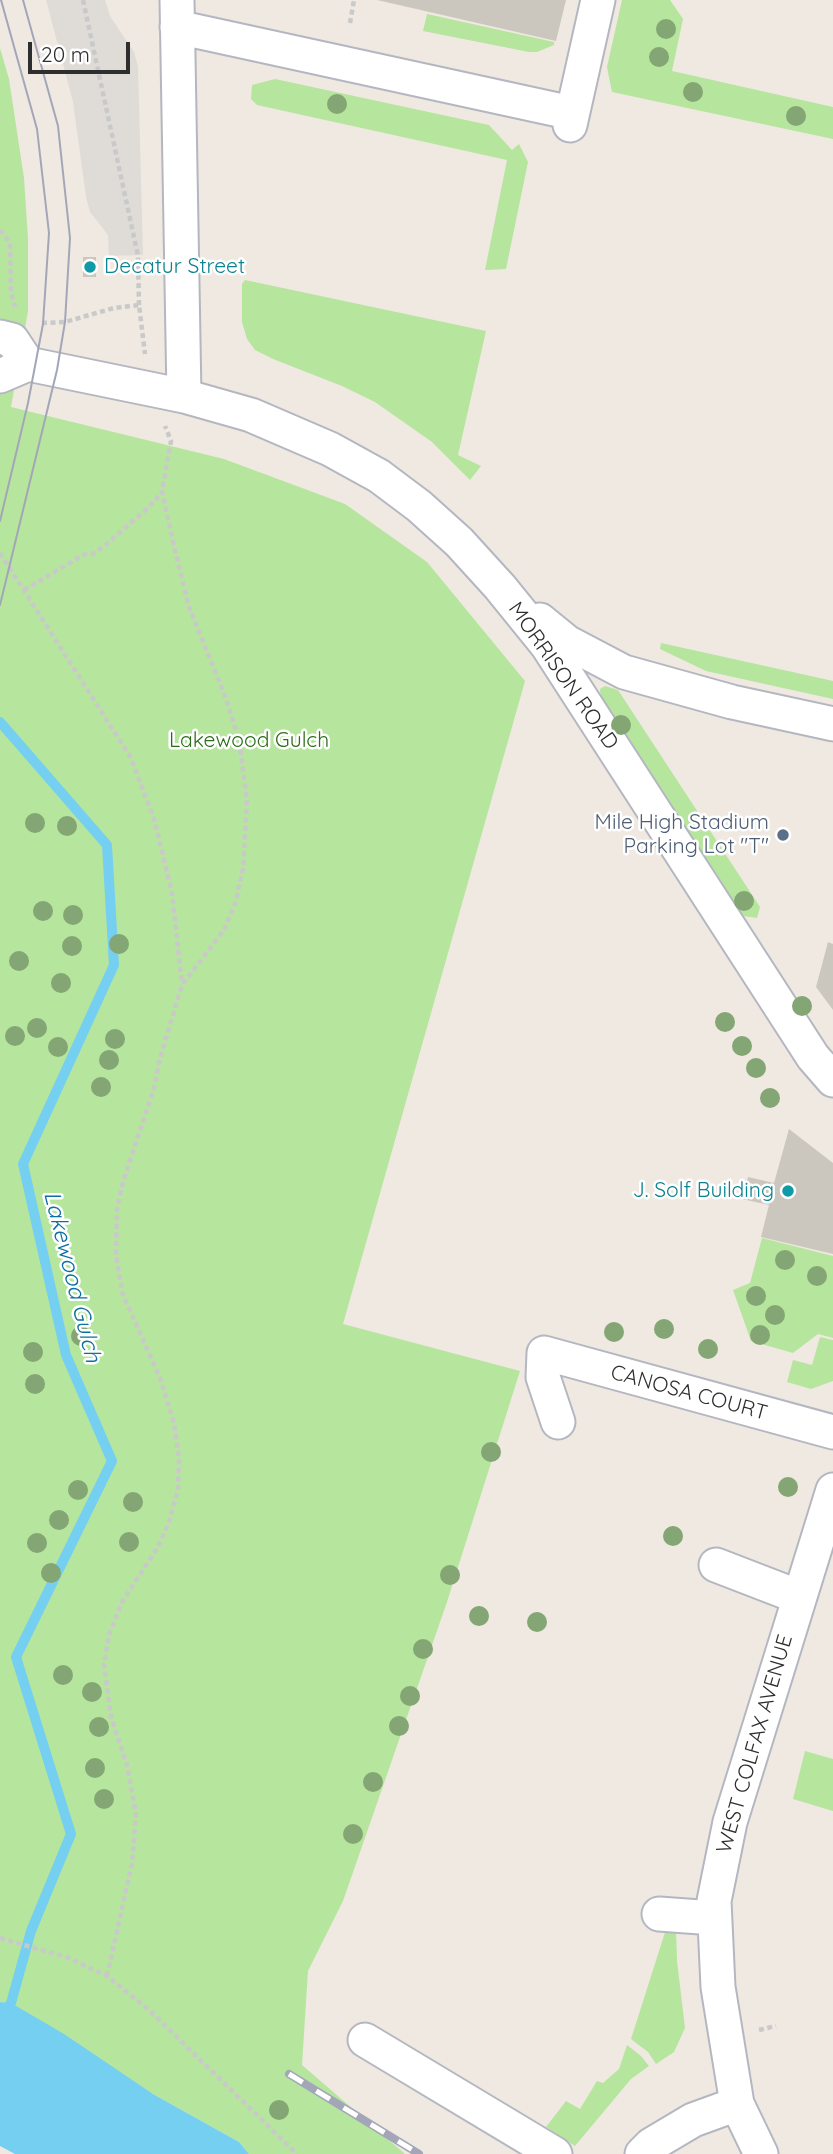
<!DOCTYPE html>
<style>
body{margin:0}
#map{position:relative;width:833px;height:2154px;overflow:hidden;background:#efe9e1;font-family:Quicksand,sans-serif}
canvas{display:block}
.scale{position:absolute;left:28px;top:42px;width:102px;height:32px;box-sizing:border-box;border:4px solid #2e2e2e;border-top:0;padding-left:9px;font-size:21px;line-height:24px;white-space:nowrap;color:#2e2e2e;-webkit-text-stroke:5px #fff;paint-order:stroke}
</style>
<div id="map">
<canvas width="833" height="2154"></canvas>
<div class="scale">20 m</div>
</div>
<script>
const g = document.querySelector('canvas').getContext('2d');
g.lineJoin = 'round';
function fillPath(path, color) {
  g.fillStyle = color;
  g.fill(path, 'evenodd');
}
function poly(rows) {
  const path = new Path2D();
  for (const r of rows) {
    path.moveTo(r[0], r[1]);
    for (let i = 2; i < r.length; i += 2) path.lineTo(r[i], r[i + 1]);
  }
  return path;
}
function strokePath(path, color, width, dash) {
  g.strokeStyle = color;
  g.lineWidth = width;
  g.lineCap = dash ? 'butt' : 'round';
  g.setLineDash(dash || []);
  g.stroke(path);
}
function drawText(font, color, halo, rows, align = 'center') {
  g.font = font + ' Quicksand,sans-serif';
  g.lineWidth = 5;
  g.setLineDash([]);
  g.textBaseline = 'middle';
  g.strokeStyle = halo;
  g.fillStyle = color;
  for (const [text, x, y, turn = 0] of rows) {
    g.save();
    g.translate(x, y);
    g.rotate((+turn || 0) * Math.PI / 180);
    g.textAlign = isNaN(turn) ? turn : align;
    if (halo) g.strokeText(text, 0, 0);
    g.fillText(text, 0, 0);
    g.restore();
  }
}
const green = poly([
 [622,0,670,0,683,19,672,71,833,107,833,139,612,92,607,67],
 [427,14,554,42,554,45,537,52,529,52,423,31],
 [0,48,9,79,24,178,28,239,28,311,11,407,224,459,345,504,427,562,525,681,343,1324,520,1371,447,1602,343,1901,308,1971,302,2065,405,2154,249,2154,239,2142,153,2094,11,2003,0,2002],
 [275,79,489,125,512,150,519,144,528,162,506,269,485,270,507,160,257,105,251,99,252,85],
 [245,280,486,331,458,455,481,466,470,480,432,442,375,402,342,386,273,359,255,350,247,339,242,322,242,284],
 [661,643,833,681,833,699,706,671,660,649],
 [605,686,618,690,760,907,757,918,743,916,601,702,600,689],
 [762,1238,833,1256,833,1338,818,1334,793,1353,751,1341,733,1290,750,1283],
 [820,1337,833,1340,833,1381,811,1389,787,1382,793,1360,812,1365],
 [805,1751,833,1759,833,1811,793,1799],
 [667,1926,676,1930,677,1961,685,2028,674,2052,656,2064,648,2052,631,2039],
 [627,2045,641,2056,649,2066,631,2079,575,2146,546,2127,566,2101,580,2109,597,2081,603,2083,619,2069]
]);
const plaza = poly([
 [46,0,105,0,110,16,134,52,138,66,143,255,109,256,108,235,90,212,86,197,73,102]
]);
const water = poly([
 [0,2002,11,2003,64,2034,153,2094,239,2142,249,2154,15,2154,0,2146]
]);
const stream = poly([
 [0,722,107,845,114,965,23,1164,66,1355,112,1461,16,1657,71,1834,31,1931,11,2003,0,2018]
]);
const building = poly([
 [377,0,566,0,556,41],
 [83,257,96,257,96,277,83,277],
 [828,942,833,944,833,1010,816,987],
 [789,1129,833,1163,833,1254,761,1237,769,1205,742,1199,748,1177,774,1183]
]);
const path = poly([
 [83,0,138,256,139,305],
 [350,23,354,0],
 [0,230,10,243,11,293,15,307],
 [42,323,65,322,114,308,139,305,145,354],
 [0,553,131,758,155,822,172,893,182,984],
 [24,590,85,554,92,554,103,547,149,507,162,492],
 [0,1938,69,1958,107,1976,149,2010,297,2154],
 [107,1976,132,1863,136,1815,127,1765,111,1717,104,1664,109,1635,122,1602,158,1547,169,1522,178,1489,179,1459,174,1423,160,1378,123,1295,116,1256,117,1208,123,1182,154,1088,160,1058,182,985,224,930,235,904,243,869,247,800,239,740,225,696,189,607,175,551,162,491,171,441,165,426],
 [759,2030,776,2026]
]);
const minor = poly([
 [177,0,184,396],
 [177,27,572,113],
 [570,125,598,0],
 [0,337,12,340,28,364],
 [0,376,28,364,184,396,251,415,330,449,379,476,419,506,459,542,500,587,547,645,813,1057,833,1080],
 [540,620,567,642,624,672,732,702,833,724],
 [558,1422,543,1377,544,1353,833,1432],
 [716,1565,799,1597],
 [659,1914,714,1918],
 [365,2040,555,2154],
 [642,2154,651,2145,693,2120,737,2104],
 [761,2154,737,2104,718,1987,714,1901,730,1822,833,1490]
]);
const tram = poly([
 [0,521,28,403,43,324,49,233,37,129,1,0],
 [0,605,57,370,65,322,70,238,58,126,23,0]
]);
const rail = poly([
 [289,2074,419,2154]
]);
const trees = [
 [666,29],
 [659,57],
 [693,92],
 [337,104],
 [796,116],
 [621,725],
 [35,823],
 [67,826],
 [744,901],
 [43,911],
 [73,915],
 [119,944],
 [72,946],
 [19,961],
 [61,983],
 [802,1006],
 [725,1022],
 [37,1028],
 [15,1036],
 [115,1039],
 [742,1046],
 [58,1047],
 [109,1060],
 [756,1068],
 [101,1087],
 [770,1098],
 [785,1260],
 [817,1276],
 [756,1296],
 [775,1315],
 [664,1329],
 [614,1332],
 [760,1335],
 [81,1336],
 [708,1349],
 [33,1352],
 [35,1384],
 [491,1452],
 [788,1487],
 [78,1490],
 [133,1502],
 [59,1520],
 [673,1536],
 [129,1542],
 [37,1543],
 [51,1573],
 [450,1575],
 [479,1616],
 [537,1622],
 [423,1649],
 [63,1675],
 [92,1692],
 [410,1696],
 [399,1726],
 [99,1727],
 [95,1768],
 [373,1782],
 [104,1799],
 [353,1834],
 [279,2110]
];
const markers = [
 [90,267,7,"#0f9aa8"],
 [783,835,7,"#5c6f8a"],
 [788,1191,7,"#0f9aa8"]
];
const cultureNames = [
 ["Decatur Street",104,267],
 ["J. Solf Building",774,1191,"right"]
];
const streetNames = [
 ["MORRISON ROAD",563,676,55],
 ["CANOSA COURT",689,1393,15],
 ["WEST COLFAX AVENUE",755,1744,-74]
];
const parkNames = [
 ["Lakewood Gulch",249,741]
];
const serviceNames = [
 ["Mile High Stadium",769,823],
 ["Parking Lot \"T\"",769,847]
];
const waterNames = [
 ["Lakewood Gulch",72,1277,76]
];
fillPath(green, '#b6e59e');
fillPath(plaza, '#dfdcd8');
fillPath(water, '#75cff0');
strokePath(stream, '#75cff0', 10);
fillPath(building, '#cbc7bf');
strokePath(minor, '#b4b7c1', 37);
strokePath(path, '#c9c9c9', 4.5, [5, 3.5]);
strokePath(minor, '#fff', 33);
strokePath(tram, '#a3a6b8', 2);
strokePath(rail, '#a3a6b8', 8);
strokePath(rail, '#fff', 5, [16]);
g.fillStyle = '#84a574';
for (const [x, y] of trees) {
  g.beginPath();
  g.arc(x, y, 10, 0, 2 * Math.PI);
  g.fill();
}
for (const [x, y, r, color] of markers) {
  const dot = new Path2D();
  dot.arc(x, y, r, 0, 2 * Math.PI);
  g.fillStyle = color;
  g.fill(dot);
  strokePath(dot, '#fff', 2.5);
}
drawText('21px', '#0d838f', '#fff', cultureNames, 'left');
drawText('21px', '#2e2e2e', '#fff', streetNames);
drawText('21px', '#2c6e1b', '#fff', parkNames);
drawText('21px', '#4e5e75', '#fff', serviceNames, 'right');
drawText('italic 23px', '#0d6fa3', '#fff', waterNames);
</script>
